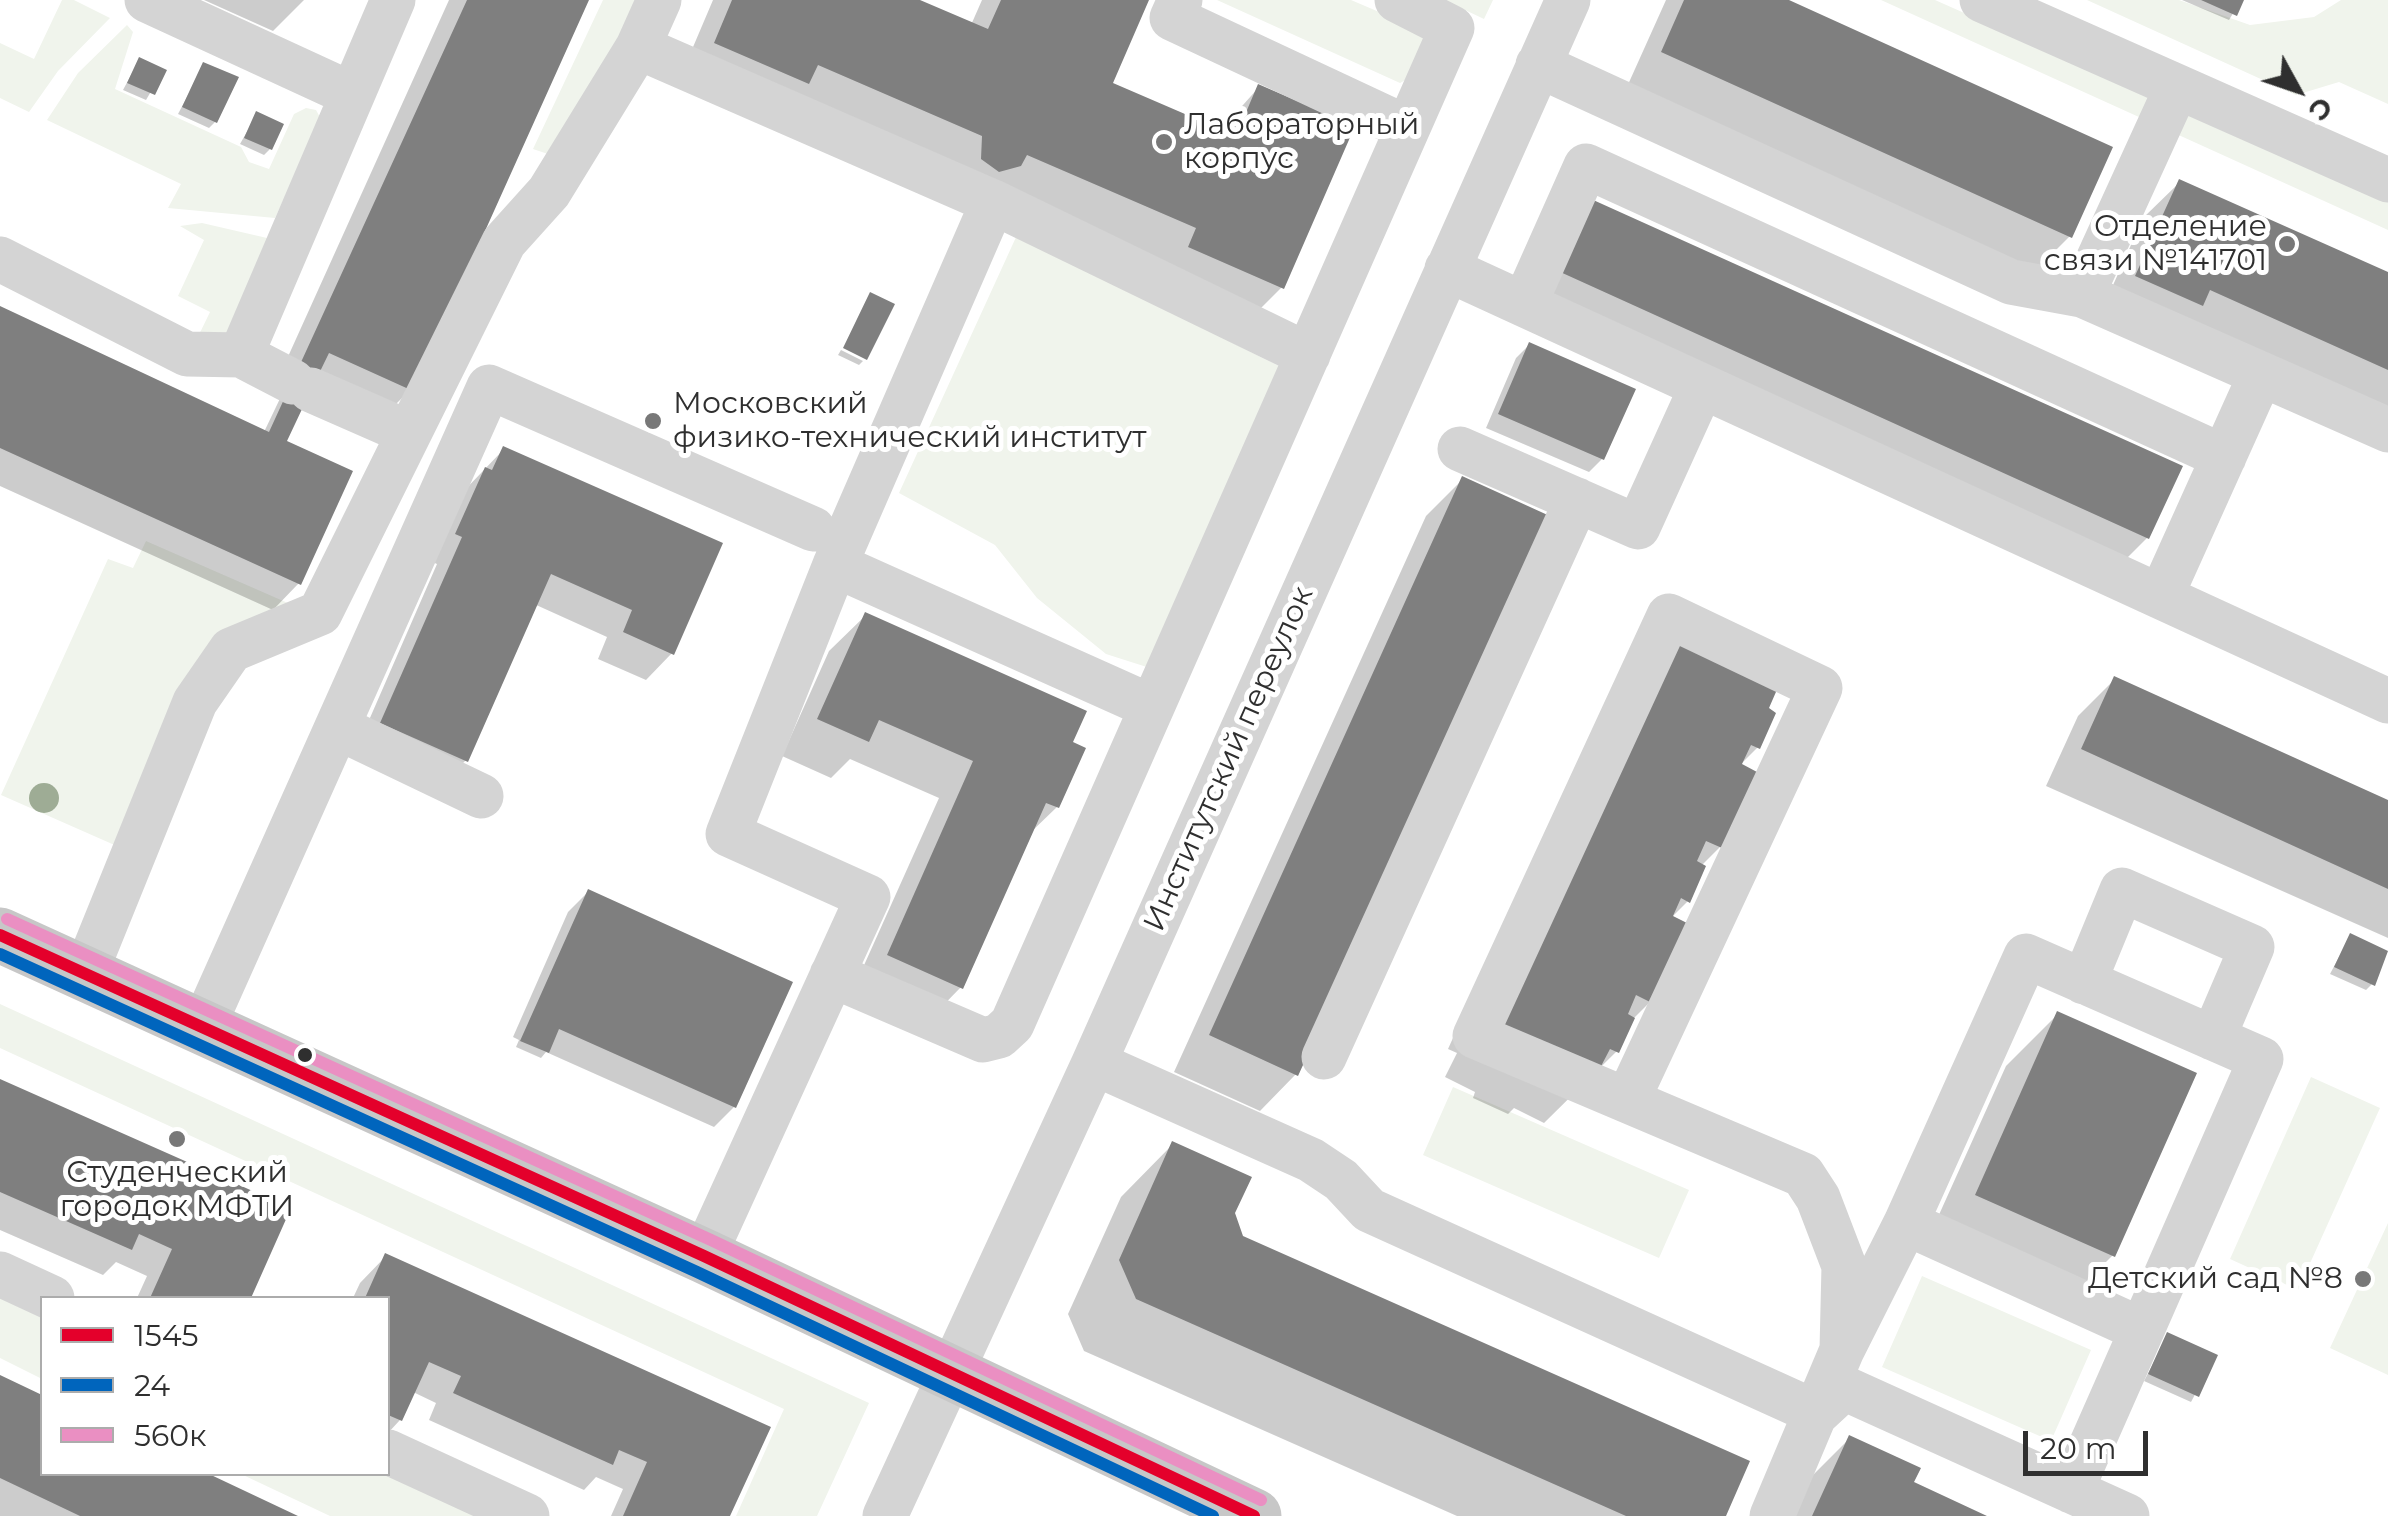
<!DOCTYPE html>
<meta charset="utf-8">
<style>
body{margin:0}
#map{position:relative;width:2388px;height:1516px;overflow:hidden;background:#fff;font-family:Montserrat,sans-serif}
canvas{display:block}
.legend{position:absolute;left:40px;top:1296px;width:350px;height:180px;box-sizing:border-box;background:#fff;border:2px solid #acacac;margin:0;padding:12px 18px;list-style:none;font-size:30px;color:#2f2f2f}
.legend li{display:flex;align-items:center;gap:20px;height:50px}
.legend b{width:50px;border:2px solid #acacac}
.north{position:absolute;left:2248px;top:40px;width:100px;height:100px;-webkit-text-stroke:8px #fff;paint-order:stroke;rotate:130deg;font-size:28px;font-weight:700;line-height:40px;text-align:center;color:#2f2f2f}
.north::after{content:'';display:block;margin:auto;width:35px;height:45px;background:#2f2f2f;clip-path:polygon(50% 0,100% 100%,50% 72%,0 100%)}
.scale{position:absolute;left:2023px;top:1431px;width:125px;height:45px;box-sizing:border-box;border:5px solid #2f2f2f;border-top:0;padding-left:12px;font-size:30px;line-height:35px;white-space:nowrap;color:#2f2f2f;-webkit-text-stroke:8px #fff;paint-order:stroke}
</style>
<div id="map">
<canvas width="2388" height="1516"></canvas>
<ul class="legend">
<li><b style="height:12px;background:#e4002b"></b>1545</li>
<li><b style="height:12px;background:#0065bd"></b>24</li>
<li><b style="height:12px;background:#ea8fc2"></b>560к</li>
</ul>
<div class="north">С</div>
<div class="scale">20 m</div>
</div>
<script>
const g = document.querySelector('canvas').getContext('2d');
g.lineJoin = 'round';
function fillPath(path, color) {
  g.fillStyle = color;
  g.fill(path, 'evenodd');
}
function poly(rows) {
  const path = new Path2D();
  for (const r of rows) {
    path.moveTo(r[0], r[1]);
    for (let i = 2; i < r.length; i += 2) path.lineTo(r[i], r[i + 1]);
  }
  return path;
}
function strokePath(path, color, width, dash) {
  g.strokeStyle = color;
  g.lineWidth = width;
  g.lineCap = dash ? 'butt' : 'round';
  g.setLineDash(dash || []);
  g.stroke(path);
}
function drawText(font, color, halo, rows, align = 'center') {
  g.font = font + ' Montserrat,sans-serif';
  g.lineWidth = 10;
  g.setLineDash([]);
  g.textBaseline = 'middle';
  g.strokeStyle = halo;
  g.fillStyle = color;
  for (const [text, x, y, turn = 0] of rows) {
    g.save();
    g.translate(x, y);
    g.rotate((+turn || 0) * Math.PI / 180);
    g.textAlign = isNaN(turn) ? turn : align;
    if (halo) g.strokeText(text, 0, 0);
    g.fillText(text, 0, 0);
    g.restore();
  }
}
const green = poly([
 [62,0,74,0,110,18,58,71,29,112,0,98,0,43,34,59],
 [603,0,639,0,554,156,533,149],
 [1217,0,1351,0,1419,29,1425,41,1411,77,1400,83],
 [1444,0,1493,0,1484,19],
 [1881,0,1935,0,2388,201,2388,230],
 [2087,0,2179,0,2250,25,2314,17,2341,0,2388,0,2388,104,2339,82,2296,95],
 [127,25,133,32,115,89,241,147,249,162,269,169,294,114,306,108,316,110,321,119,275,218,168,208,181,184,47,120,78,73],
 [202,223,280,241,233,330,194,345,210,312,178,296,204,240,180,226],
 [1017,235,1287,370,1153,669,1106,654,1037,598,995,545,899,493],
 [146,541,297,607,214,642,119,847,1,795,108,559,133,568],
 [0,1004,869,1403,817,1516,736,1516,784,1409,0,1048],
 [2311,1077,2380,1108,2298,1290,2230,1259],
 [1453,1087,1689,1190,1659,1258,1423,1155],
 [2388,1223,2388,1375,2330,1348],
 [1922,1276,2091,1350,2051,1441,1882,1367],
 [0,1291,42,1311,42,1379,0,1358],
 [241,1474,388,1474,493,1516,330,1516]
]);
const shadow = poly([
 [204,0,304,0,273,31],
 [449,0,586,0,411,389,374,426,306,395,283,441,299,583,273,610,0,486,0,309,264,432,286,386,277,381],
 [713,0,914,0,971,25,982,0,1146,0,1110,85,1219,132,1259,87,1282,287,1245,324,679,80],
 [1666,0,1783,0,2070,236,2033,273,1626,89],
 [2182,0,2241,0,2229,20],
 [139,60,163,71,146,100,123,90],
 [204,65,215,122,209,128,178,114],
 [257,114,270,149,264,155,240,144],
 [2180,182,2388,275,2388,422,2101,312,2143,218],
 [1555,238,2179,467,2147,538,2110,575,1524,307],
 [1529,345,1602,459,1589,472,1486,428,1516,358],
 [841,350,863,361,859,365,838,355],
 [504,449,672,653,646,680,598,659,607,637,534,604,466,760,439,787,356,750,437,564,430,561,459,496],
 [1463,479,1296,1074,1260,1111,1174,1072,1426,516],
 [866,615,1070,743,1057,807,1029,834,961,987,925,1024,852,992,939,798,850,759,831,778,782,756,829,651],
 [2115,679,2388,803,2388,938,2046,786,2078,716],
 [1766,709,1758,747,1740,765,1754,773,1720,847,1701,866,1688,901,1671,918,1650,1002,1631,1021,1617,1051,1544,1123,1514,1108,1508,1114,1473,1098,1475,1092,1445,1077,1457,1053,1448,1049,1462,1018],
 [588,892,734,1107,714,1127,546,1052,541,1058,516,1047,519,1040,513,1037,568,912],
 [2350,936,2372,984,2366,990,2330,974],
 [2058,1014,2194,1074,2112,1256,2060,1308,1924,1248,2006,1066],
 [0,1082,287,1209,248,1298,137,1298,147,1276,116,1262,103,1275,0,1230],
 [1173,1144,1233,1213,1241,1237,1723,1516,1457,1516,1084,1351,1068,1314,1121,1197],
 [386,1256,728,1516,611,1516,623,1489,596,1477,584,1490,429,1420,436,1403,413,1392,400,1420,388,1433,388,1298,353,1298,360,1283],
 [2168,1335,2215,1357,2191,1402,2144,1381],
 [0,1377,42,1397,42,1474,203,1474,292,1516,0,1516],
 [1850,1438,1910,1484,1981,1516,1794,1516,1813,1475]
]);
const building = poly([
 [467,0,589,0,413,391,329,353,311,390,287,441,353,471,301,585,0,448,0,306,269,432],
 [732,0,920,0,988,29,1001,0,1149,0,1113,83,1236,136,1258,84,1355,126,1284,289,1188,247,1196,228,1027,155,1021,166,999,172,981,159,982,136,818,65,809,84,714,43],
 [1684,0,1789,0,2113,147,2072,238,1661,52],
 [2201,0,2244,0,2237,16],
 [139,57,167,70,155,95,127,83],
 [203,62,239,77,217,123,182,107],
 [256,111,284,124,272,150,244,138],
 [2179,179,2388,272,2388,370,2210,290,2203,306,2135,276],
 [1591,199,2183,466,2149,539,1558,271],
 [870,292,895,304,867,360,843,348],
 [1529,342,1636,389,1604,460,1498,414],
 [503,446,723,543,674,655,623,632,632,610,551,574,468,762,380,723,462,537,455,534,485,467,492,470],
 [1462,476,1552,517,1298,1076,1209,1035],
 [865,612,1087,711,1073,742,1086,748,1059,808,1046,803,963,989,887,955,973,761,879,720,869,742,817,719],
 [1674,638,1779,685,1769,708,1776,713,1760,749,1751,745,1742,764,1757,772,1722,848,1706,841,1697,861,1706,866,1690,903,1681,898,1673,916,1687,923,1652,1003,1636,995,1628,1014,1635,1018,1619,1053,1610,1049,1598,1072,1495,1024],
 [2114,676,2388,800,2388,889,2081,749],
 [588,889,793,982,736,1108,559,1029,549,1053,520,1041],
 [2350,933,2388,951,2375,986,2334,967],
 [2057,1011,2197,1073,2115,1257,1975,1195],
 [0,1079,291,1208,251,1298,150,1298,172,1249,139,1234,132,1250,0,1192],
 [1172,1141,1252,1177,1235,1213,1243,1236,1750,1461,1726,1516,1626,1516,1136,1299,1119,1260],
 [385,1253,771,1427,730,1516,623,1516,647,1462,619,1450,613,1465,453,1393,461,1376,429,1362,402,1421,388,1415,388,1298,365,1298],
 [2167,1332,2218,1355,2199,1397,2148,1374],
 [0,1375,42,1395,42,1474,209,1474,298,1516,80,1516,0,1478],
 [1849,1435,1921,1468,1914,1482,1987,1516,1812,1516]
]);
const minor = poly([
 [147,0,351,94],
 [1180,0,1172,18,1407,128],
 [1982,0,2388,180],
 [638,47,993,202,1308,355],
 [1538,65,2011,282,2082,295,2388,430],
 [0,259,187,354,241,355,393,0],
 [1447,269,2388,701],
 [2082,295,2177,87],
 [1525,303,1586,166,2224,457],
 [241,355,293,382],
 [311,390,409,433],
 [1460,449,1638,527,1702,386],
 [835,565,1152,707],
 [2161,596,2261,374],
 [337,727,481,796],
 [85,974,195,702,231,650,320,613,504,242,549,192,638,47,659,0],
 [832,975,983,1040,999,1036,1012,1024,1452,28,1397,0],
 [2084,982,2122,890,2252,947,2213,1038],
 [203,1027,489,387,813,529],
 [1324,1057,1577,500],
 [1094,1063,1311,1160,1341,1180,1369,1210,1817,1413,1844,1388,2127,1516],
 [1628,1099,1820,688,1669,616,1475,1036,1803,1175,1818,1198,1844,1266,1842,1350],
 [704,1256,868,897,728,834,835,565,993,202],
 [0,1274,52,1298],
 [388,1452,527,1516],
 [2071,1491,2142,1330],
 [885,1516,1094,1063,1568,0],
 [1772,1516,1842,1350,1906,1223,2026,956,2261,1059,2142,1330,1906,1223]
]);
const major = poly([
 [0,935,704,1256,1254,1516]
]);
const bus1 = poly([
 [0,935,704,1256,1254,1516]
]);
const bus2 = poly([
 [0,954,697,1272,1213,1516]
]);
const bus3 = poly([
 [7,919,711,1240,1261,1500]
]);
const trees = [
 [44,798]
];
const markers = [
 [1164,142,10,"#787878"],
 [2287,244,10,"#787878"],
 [653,421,10,"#787878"],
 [305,1055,9,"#2f2f2f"],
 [177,1139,10,"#787878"],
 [2363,1279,10,"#787878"]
];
const poiNames = [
 ["Лабораторный",1184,125],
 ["корпус",1184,159],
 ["Отделение",2267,227,"right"],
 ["связи №141701",2267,261,"right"],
 ["Московский",673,404],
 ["физико-технический институт",673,438],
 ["Студенческий",177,1173,"center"],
 ["городок МФТИ",177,1207,"center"],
 ["Детский сад №8",2343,1279,"right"]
];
const streetNames = [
 ["Институтский переулок",1229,759,-66]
];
fillPath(green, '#f0f4ec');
fillPath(shadow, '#0003');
fillPath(building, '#7f7f7f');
strokePath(minor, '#d4d4d4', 45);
strokePath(major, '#c7c7c7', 55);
strokePath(bus1, '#e4002b', 12);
strokePath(bus2, '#0065bd', 12);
strokePath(bus3, '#ea8fc2', 12);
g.fillStyle = '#9eac95';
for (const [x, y] of trees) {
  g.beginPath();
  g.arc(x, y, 15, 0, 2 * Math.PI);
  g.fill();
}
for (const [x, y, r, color] of markers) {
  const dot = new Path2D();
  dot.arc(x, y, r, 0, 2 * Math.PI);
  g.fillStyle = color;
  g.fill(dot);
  strokePath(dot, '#fff', 4);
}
drawText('30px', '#2f2f2f', '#fff', poiNames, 'left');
drawText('30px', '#2f2f2f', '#fff', streetNames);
</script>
